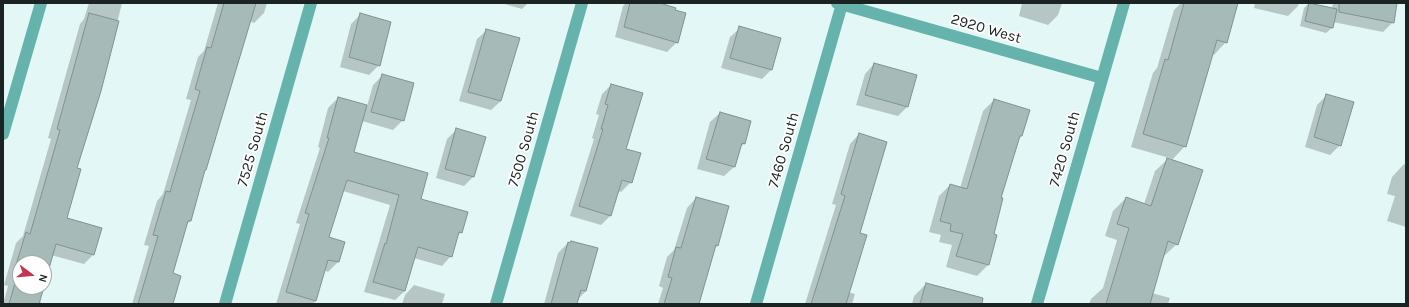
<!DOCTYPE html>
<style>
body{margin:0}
#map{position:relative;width:1409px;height:307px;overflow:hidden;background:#e3f8f6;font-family:Karla,sans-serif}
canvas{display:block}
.frame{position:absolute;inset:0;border:4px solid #1c2423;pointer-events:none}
.north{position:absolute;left:12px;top:255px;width:40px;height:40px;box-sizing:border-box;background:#fff;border:1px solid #a4a7a7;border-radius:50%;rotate:106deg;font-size:11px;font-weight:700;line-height:16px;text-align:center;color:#1c2423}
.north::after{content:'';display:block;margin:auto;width:14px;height:18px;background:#c43453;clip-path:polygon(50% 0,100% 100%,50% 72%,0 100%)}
</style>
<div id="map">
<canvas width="1409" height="307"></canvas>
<div class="frame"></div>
<div class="north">N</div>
</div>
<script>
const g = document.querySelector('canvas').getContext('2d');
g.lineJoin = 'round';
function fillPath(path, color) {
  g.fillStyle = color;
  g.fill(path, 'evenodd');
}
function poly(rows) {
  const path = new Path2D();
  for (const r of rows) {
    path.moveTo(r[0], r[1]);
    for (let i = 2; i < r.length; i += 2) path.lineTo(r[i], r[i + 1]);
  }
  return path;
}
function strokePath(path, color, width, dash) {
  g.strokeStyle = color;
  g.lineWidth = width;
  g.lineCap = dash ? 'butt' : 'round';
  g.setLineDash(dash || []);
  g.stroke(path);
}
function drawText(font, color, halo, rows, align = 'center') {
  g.font = font + ' Karla,sans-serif';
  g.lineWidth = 3.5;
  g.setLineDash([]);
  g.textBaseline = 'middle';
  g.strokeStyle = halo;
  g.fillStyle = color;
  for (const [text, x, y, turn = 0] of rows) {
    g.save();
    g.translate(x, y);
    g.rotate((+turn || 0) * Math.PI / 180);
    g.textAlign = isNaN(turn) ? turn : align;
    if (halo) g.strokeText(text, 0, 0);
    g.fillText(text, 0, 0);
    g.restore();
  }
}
const shadow = poly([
 [89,3,122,3,100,91,76,168,66,219,93,255,84,264,51,255,44,282,44,263,20,263,20,287,43,287,39,301,41,302,41,304,3,304,8,286,4,285,16,243,23,236,51,139,48,138,80,24,84,19],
 [218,3,267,3,264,13,254,23,250,21,205,170,203,172,190,221,186,225,172,274,172,304,132,304,149,246,144,245,157,201,163,194,191,100,186,99,198,57,204,51],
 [501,3,528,3,522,9],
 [626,3,656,3,677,42,667,52,615,37,623,6],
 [1022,3,1062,3,1058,15,1048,25,1019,16],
 [1181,3,1237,3,1226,42,1214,55,1212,54,1185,146,1173,159,1131,147,1153,73,1157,68,1174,10],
 [1255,3,1299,3,1298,6,1288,16,1254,8],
 [1309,3,1332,8,1333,3,1396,3,1393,22,1383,32,1333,22,1332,28,1326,33,1300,26,1304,8],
 [361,14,379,65,369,75,340,67,351,24],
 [740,28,771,70,762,79,721,68,730,37],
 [487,30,501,101,491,110,459,101,477,39],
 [874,64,916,76,907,107,898,116,856,105,865,74],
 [382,76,403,120,393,130,362,121,353,153,420,200,461,232,457,236,451,256,442,266,414,258,405,291,395,300,364,292,390,205,343,191,328,238,344,242,338,262,328,272,324,270,316,301,312,304,276,304,300,224,296,223,320,148,318,147,328,108,338,98,367,106,373,85],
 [611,85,631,182,621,192,618,191,610,216,601,225,570,216,594,139,592,138,599,115,596,114,602,94],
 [1327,95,1340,145,1330,155,1305,147,1317,105],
 [994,100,1021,136,1017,140,999,198,988,265,977,276,946,267,952,245,939,242,941,235,929,232,939,196,950,185,960,188,983,111],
 [720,113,750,121,744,144,739,148,734,167,724,176,697,169,710,122],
 [457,129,473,177,464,186,436,178,447,139],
 [859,134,859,233,848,292,855,294,852,304,805,304,836,205,832,204,850,144],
 [1168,159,1177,244,1164,256,1163,256,1152,293,1170,298,1168,304,1089,304,1091,299,1103,288,1117,240,1105,236,1113,211,1126,198,1144,204,1155,171],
 [1404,164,1406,165,1406,227,1387,221,1395,196,1387,194,1392,177],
 [696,198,717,246,714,249,698,304,658,304,663,288,659,286,667,257,674,250,687,208],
 [568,243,597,249,586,291,577,300,576,304,544,304,558,253],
 [926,284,957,304,912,304,914,296],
 [414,285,445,294,442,304,402,304,405,295]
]);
const building = poly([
 [224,3,256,3,206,170,205,170,191,221,188,221,173,273,181,276,173,304,138,304,158,236,153,235,166,191,170,192,200,91,195,89,207,47,211,48,224,3],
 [630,3,660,3,676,8,675,10,686,13,678,43,624,27,630,3],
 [1184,3,1238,3,1227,43,1217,40,1186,147,1143,134,1165,59,1168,60,1184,3],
 [1309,3,1337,9,1333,28,1305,21,1309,3],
 [1339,3,1397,3,1394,23,1339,12,1339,3],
 [89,13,119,21,101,91,77,168,81,169,67,218,102,228,94,255,56,244,44,286,44,263,20,263,20,287,44,287,39,304,9,304,17,276,13,275,26,232,30,234,60,130,57,129,89,13],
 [360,13,391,22,380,66,349,57,360,13],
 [739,26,781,38,772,70,730,58,739,26],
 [486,29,520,38,501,101,468,92,486,29],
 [874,63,917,75,908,107,865,95,874,63],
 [382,74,414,83,404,121,371,112,382,74],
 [611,84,643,93,626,149,641,153,632,183,622,180,611,216,579,206,603,129,601,129,608,105,605,104,611,84],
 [1326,94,1354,102,1341,146,1314,137,1326,94],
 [338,97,367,105,354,152,428,173,421,199,468,212,462,233,459,232,452,257,418,247,405,291,373,282,385,243,386,244,399,195,347,180,329,237,345,242,339,262,328,260,316,301,286,292,309,214,305,213,329,138,327,138,338,97],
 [994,99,1030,110,1022,136,1020,136,1001,198,1003,198,994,234,997,235,989,265,956,256,963,234,950,231,951,224,940,221,950,184,967,189,994,99],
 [720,112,751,121,745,144,742,143,735,167,706,159,720,112],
 [456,128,486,137,474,177,445,169,456,128],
 [859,133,887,142,860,233,867,235,846,304,811,304,845,196,841,194,859,133],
 [1167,158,1203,170,1178,245,1168,241,1150,304,1106,304,1129,228,1117,224,1126,197,1151,206,1167,158],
 [696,197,729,206,718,246,716,245,699,304,664,304,672,278,668,277,676,247,681,248,696,197],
 [571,241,598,248,586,291,581,290,577,304,551,304,568,242,570,243,571,241],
 [926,283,983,298,982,304,920,304,926,283]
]);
const street = poly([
 [837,3,1102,78],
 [3,134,41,3],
 [225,304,311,3],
 [496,304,582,3],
 [756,304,842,4],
 [1037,304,1124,3]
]);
const streetNames = [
 ["2920 West",986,29,16],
 ["7525 South",253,149,-74],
 ["7500 South",524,149,-74],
 ["7420 South",1065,149,-74],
 ["7460 South",784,150,-74]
];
fillPath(shadow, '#0003');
fillPath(building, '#a6bab8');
strokePath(building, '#7f9290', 1);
strokePath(street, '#66b2ac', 12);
drawText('15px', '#1c2423', '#fff', streetNames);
</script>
